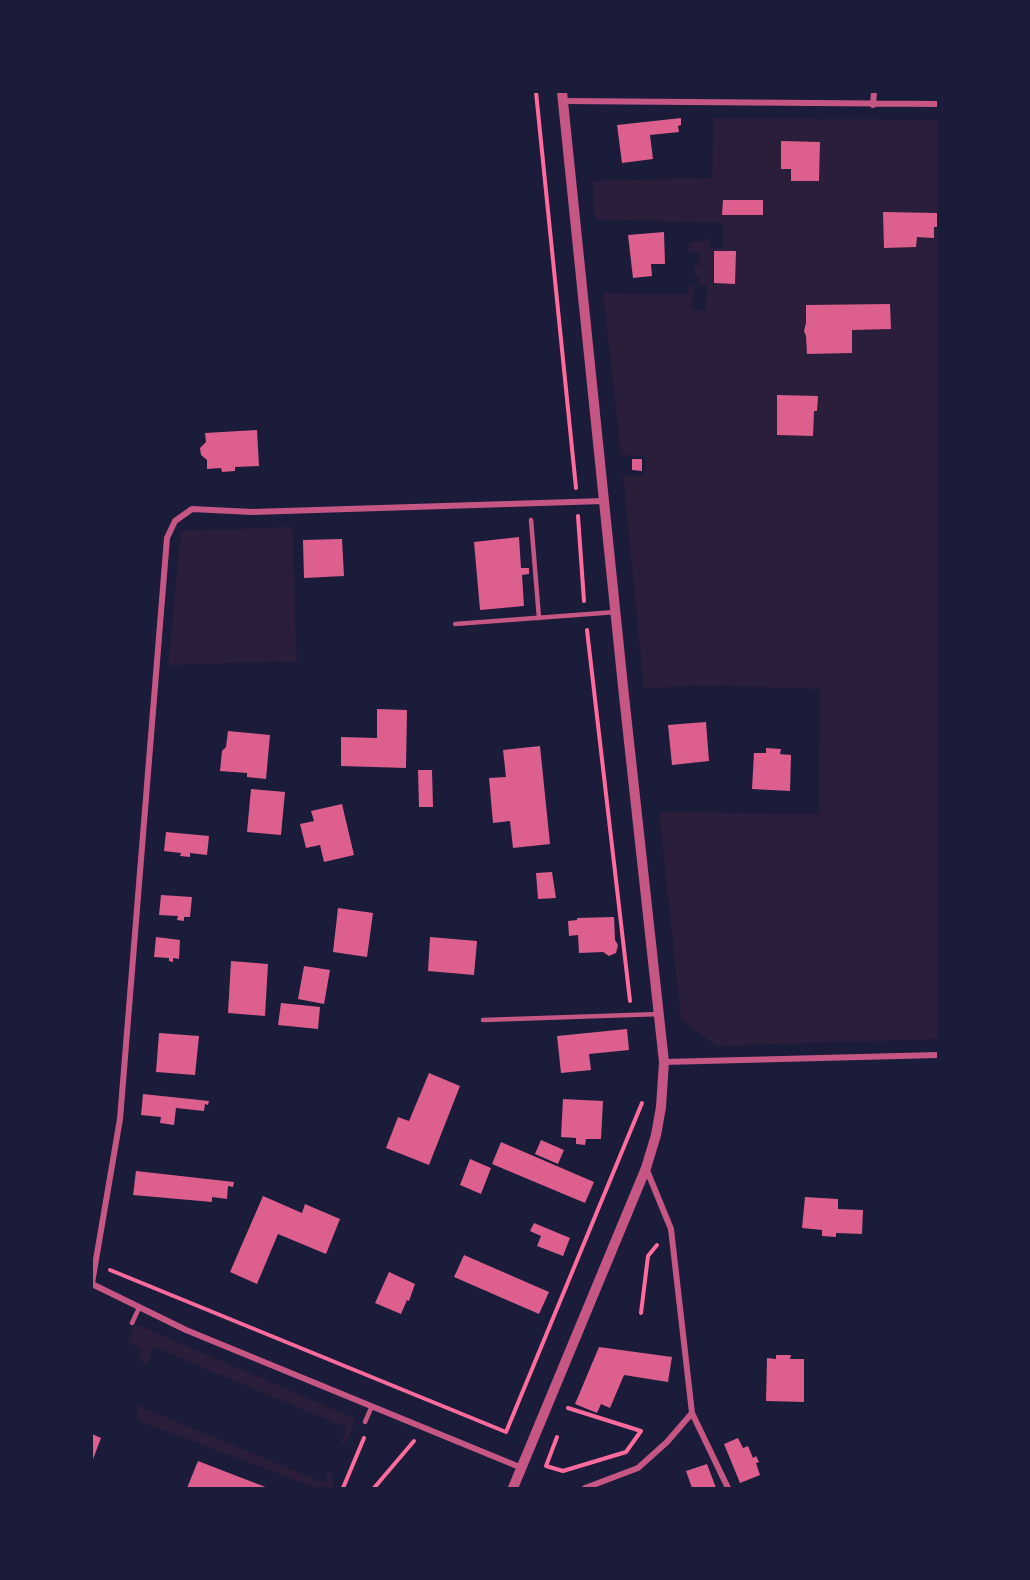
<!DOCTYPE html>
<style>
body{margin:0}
#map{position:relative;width:1030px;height:1580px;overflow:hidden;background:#1b1b3a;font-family:"Fira Sans",sans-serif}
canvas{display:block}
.frame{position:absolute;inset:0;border:93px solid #1b1b3a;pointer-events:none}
</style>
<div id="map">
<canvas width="1030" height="1580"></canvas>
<div class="frame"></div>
</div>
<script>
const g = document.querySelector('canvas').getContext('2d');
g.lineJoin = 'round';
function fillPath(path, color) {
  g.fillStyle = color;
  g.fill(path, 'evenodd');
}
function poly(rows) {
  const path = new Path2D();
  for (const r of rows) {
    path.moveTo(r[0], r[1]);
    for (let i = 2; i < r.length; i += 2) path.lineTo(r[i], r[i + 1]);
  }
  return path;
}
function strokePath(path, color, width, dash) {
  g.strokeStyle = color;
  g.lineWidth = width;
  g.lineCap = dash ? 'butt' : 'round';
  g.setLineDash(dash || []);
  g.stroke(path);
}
const green = poly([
 [713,118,938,120,938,1039,716,1046,681,1019,659,812,819,814,820,689,701,685,644,689,623,475,645,476,645,456,621,455,603,293,688,295,689,286,693,285,692,310,706,310,707,286,699,285,700,276,694,275,694,266,700,266,700,251,689,252,689,242,708,241,709,232,709,247,723,248,723,223,595,219,592,181,712,178],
 [292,527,297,661,168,665,181,531],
 [135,1324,356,1419,349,1437,345,1443,340,1445,347,1428,154,1347,147,1365,145,1364,139,1356,142,1348,127,1342],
 [136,1405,324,1483,329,1470,333,1480,333,1488,316,1488,140,1421,136,1410]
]);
const building = poly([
 [681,118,681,125,678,126,679,132,650,135,653,159,622,163,617,125],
 [781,141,820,142,819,181,791,181,791,169,781,169],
 [723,200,763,200,763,215,722,215],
 [883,212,938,213,938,227,934,227,934,238,917,237,916,247,884,248],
 [664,232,665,264,651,264,652,276,633,278,628,235],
 [714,251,736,251,735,284,714,283],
 [890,304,891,329,852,330,852,353,807,354,806,336,804,331,806,323,806,305],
 [777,395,818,396,817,411,814,411,813,436,777,435],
 [257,430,259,466,235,467,235,471,222,472,221,468,207,469,207,460,201,455,200,448,206,442,205,433],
 [632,459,642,459,642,471,632,470],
 [519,537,521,568,529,568,529,574,522,575,524,606,480,610,474,542],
 [342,539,344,576,304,578,303,540],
 [377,709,407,710,406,768,341,766,341,737,377,738],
 [706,722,709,761,672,765,668,725],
 [228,731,270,735,266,779,247,777,247,773,220,771,222,751,226,747],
 [540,746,550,844,513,848,510,821,493,823,489,778,506,777,503,750],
 [766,748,781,749,780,754,791,755,790,791,752,789,754,753,766,753],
 [418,770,432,770,433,807,419,807],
 [251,789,285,792,281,835,247,832],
 [342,804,354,855,324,862,320,845,306,848,300,824,314,821,311,811],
 [166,832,209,836,207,855,190,853,190,857,180,856,181,853,164,851],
 [552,872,556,898,538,899,536,873],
 [161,895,192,897,190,917,184,917,184,921,177,920,178,916,159,915],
 [338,908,373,913,367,957,333,952],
 [614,917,615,940,618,945,616,953,609,956,603,952,579,953,578,935,569,936,568,921,577,920,577,918],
 [156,937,180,940,179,959,173,958,173,962,169,961,169,958,154,957],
 [430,937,477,941,474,975,428,971],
 [231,961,268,964,265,1016,228,1013],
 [304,966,330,970,324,1004,298,999],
 [281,1003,320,1007,318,1029,278,1025],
 [627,1029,629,1050,589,1054,591,1070,561,1073,557,1036],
 [159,1033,199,1036,195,1075,156,1072],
 [429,1073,460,1086,429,1165,386,1148,398,1117,409,1121],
 [143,1094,209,1101,208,1105,205,1104,204,1111,176,1108,174,1125,160,1123,161,1117,141,1115],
 [563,1099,603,1101,601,1139,586,1139,585,1145,576,1144,576,1138,561,1137],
 [541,1140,564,1150,558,1164,535,1154],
 [501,1142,594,1182,585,1203,492,1164],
 [470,1159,491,1168,481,1194,460,1185],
 [136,1171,234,1182,233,1187,228,1186,227,1199,212,1197,212,1202,133,1195],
 [263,1196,302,1213,305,1204,340,1219,326,1254,278,1234,257,1284,230,1272],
 [805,1197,838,1199,838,1209,863,1210,862,1234,836,1233,836,1237,822,1236,822,1230,802,1228],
 [534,1223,570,1238,563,1256,537,1246,541,1236,530,1231],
 [464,1255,549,1292,539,1314,454,1277],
 [389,1272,415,1284,409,1301,407,1300,401,1314,375,1303],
 [599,1347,672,1357,668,1382,624,1375,610,1408,601,1404,597,1413,575,1404],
 [776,1355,791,1355,790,1359,804,1359,804,1402,766,1401,767,1358,776,1359],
 [92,1434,101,1438,92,1462],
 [738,1438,743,1448,748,1446,753,1458,756,1456,759,1462,756,1463,760,1475,740,1483,724,1444],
 [198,1461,268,1488,187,1488],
 [707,1464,716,1488,692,1488,686,1471]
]);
const path = poly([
 [536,92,576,488],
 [578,516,584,601],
 [587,630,630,1001],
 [110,1270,506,1432,642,1103],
 [641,1313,648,1256,657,1245],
 [557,1437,546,1466,563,1471,626,1452,641,1431,568,1408],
 [343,1488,364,1438],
 [374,1488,414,1441]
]);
const service = poly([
 [531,520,539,618],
 [455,624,616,612],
 [483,1020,660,1014],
 [132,1323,139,1308],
 [365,1422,372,1406]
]);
const minor = poly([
 [564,101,938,104],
 [873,105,874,92],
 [664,1062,938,1055],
 [646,1168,671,1229,692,1413,728,1488],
 [92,1283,120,1119,167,538,175,521,192,509,252,512,604,501],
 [92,1284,186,1330,522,1468],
 [585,1488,638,1468,667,1442,692,1413]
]);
const tertiary = poly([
 [513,1488,646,1168,656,1135,661,1107,664,1062,624,696,562,92]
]);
fillPath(green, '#2a1e3b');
fillPath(building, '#dd5f8e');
strokePath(path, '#ff6b9d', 4);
strokePath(service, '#c65784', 4.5);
strokePath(minor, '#c65784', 6);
strokePath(tertiary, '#c65784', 10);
</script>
